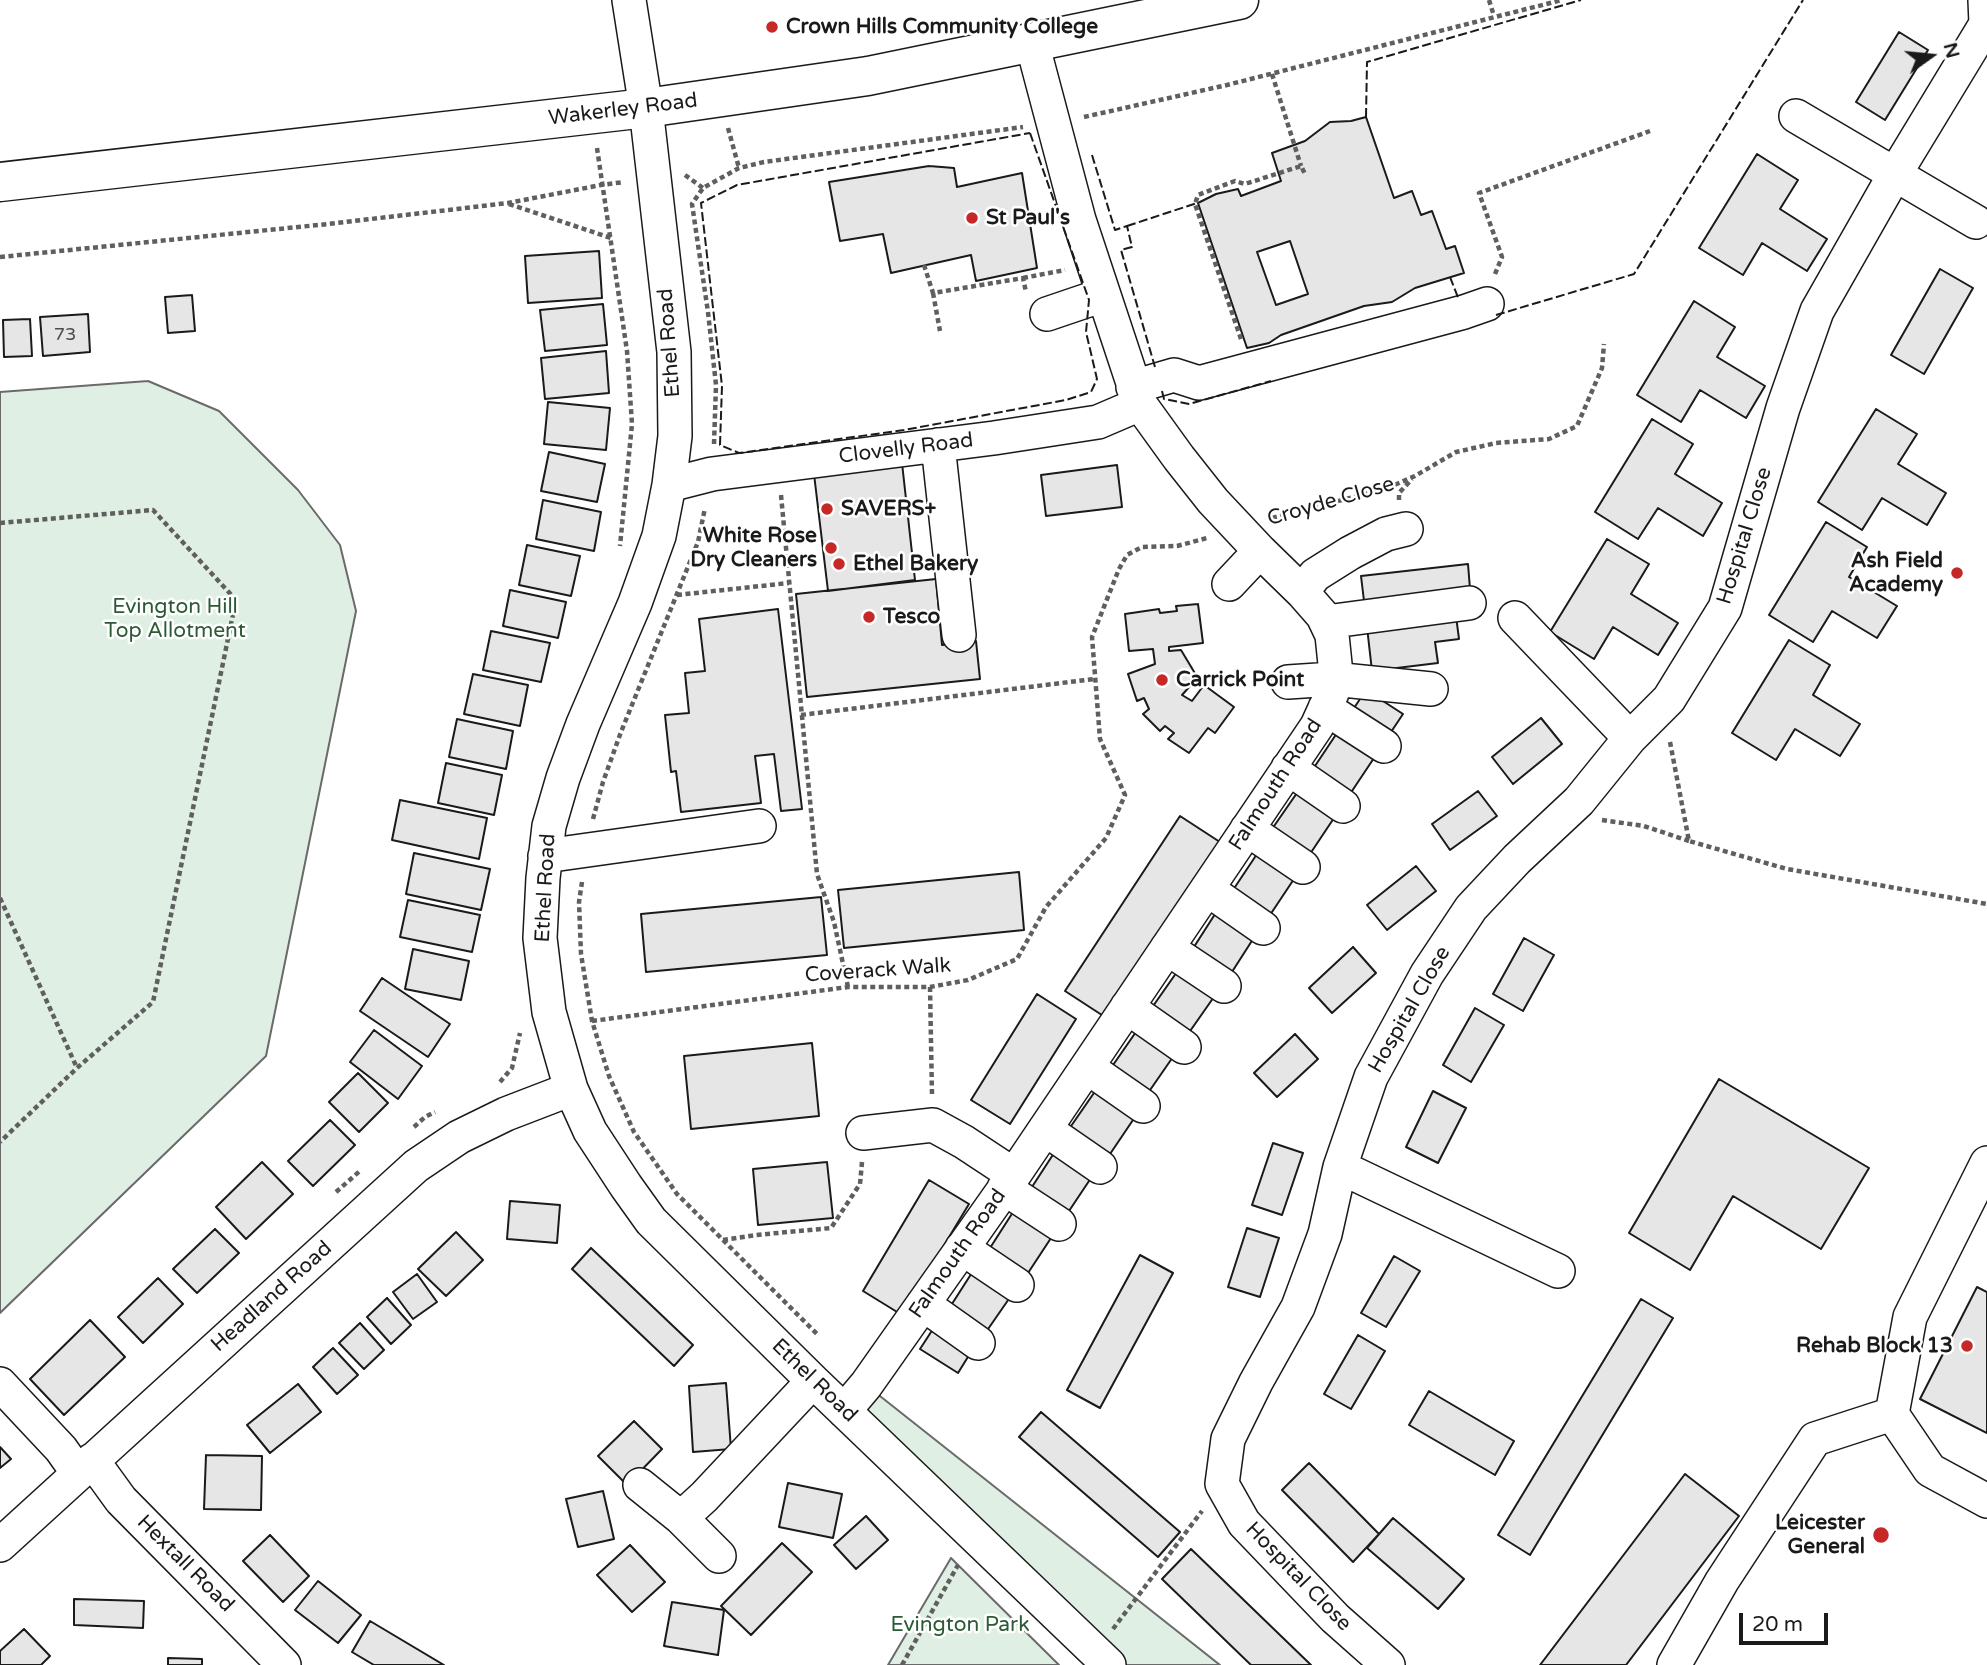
<!DOCTYPE html>
<style>
body{margin:0}
#map{position:relative;width:1987px;height:1665px;overflow:hidden;background:#fff;font-family:"Varela Round",sans-serif}
canvas{display:block}
.north{position:absolute;left:1896px;top:21px;width:70px;height:70px;-webkit-text-stroke:5px #fff;paint-order:stroke;rotate:75deg;font-size:19px;font-weight:700;line-height:28px;text-align:center;color:#1a1a1a}
.north::after{content:'';display:block;margin:auto;width:24px;height:32px;background:#1a1a1a;clip-path:polygon(50% 0,100% 100%,50% 72%,0 100%)}
.scale{position:absolute;left:1739px;top:1613px;width:89px;height:32px;box-sizing:border-box;border:4px solid #1a1a1a;border-top:0;padding-left:9px;font-size:21px;line-height:24px;white-space:nowrap;color:#1a1a1a;-webkit-text-stroke:5px #fff;paint-order:stroke}
</style>
<div id="map">
<canvas width="1987" height="1665"></canvas>
<div class="north">N</div>
<div class="scale">20 m</div>
</div>
<script>
const g = document.querySelector('canvas').getContext('2d');
g.lineJoin = 'round';
function fillPath(path, color) {
  g.fillStyle = color;
  g.fill(path, 'evenodd');
}
function poly(rows) {
  const path = new Path2D();
  for (const r of rows) {
    path.moveTo(r[0], r[1]);
    for (let i = 2; i < r.length; i += 2) path.lineTo(r[i], r[i + 1]);
  }
  return path;
}
function strokePath(path, color, width, dash) {
  g.strokeStyle = color;
  g.lineWidth = width;
  g.lineCap = dash ? 'butt' : 'round';
  g.setLineDash(dash || []);
  g.stroke(path);
}
function drawText(font, color, halo, rows, align = 'center') {
  g.font = font + ' "Varela Round",sans-serif';
  g.lineWidth = 5;
  g.setLineDash([]);
  g.textBaseline = 'middle';
  g.strokeStyle = halo;
  g.fillStyle = color;
  for (const [text, x, y, turn = 0] of rows) {
    g.save();
    g.translate(x, y);
    g.rotate((+turn || 0) * Math.PI / 180);
    g.textAlign = isNaN(turn) ? turn : align;
    if (halo) g.strokeText(text, 0, 0);
    g.fillText(text, 0, 0);
    g.restore();
  }
}
const green = poly([
 [148,381,219,411,298,490,340,545,356,611,266,1056,0,1313,0,392,148,381],
 [866,1385,1220,1665,1115,1665,844,1411,866,1385],
 [951,1558,958,1565,1059,1665,888,1665,951,1558]
]);
const building = poly([
 [1899,32,1928,50,1885,120,1856,102,1899,32],
 [1366,117,1394,198,1412,191,1421,215,1432,211,1446,249,1455,246,1464,273,1415,288,1392,302,1364,306,1281,335,1269,343,1247,348,1198,203,1216,194,1238,189,1241,196,1281,181,1272,153,1305,141,1330,122,1351,121,1366,117],
 [1290,241,1308,294,1276,305,1257,252,1290,241],
 [1757,154,1798,180,1780,209,1827,239,1807,271,1762,243,1743,275,1699,248,1757,154],
 [929,166,954,168,957,187,1022,173,1037,268,976,281,971,255,891,273,883,234,840,241,829,182,929,166],
 [599,251,602,298,528,303,525,256,599,251],
 [1940,269,1973,288,1924,374,1891,355,1940,269],
 [192,295,195,331,168,333,165,297,192,295],
 [1694,301,1735,327,1717,357,1765,386,1746,418,1700,390,1681,422,1637,395,1694,301],
 [603,304,607,345,545,351,540,310,603,304],
 [88,314,90,352,43,356,40,317,88,314],
 [30,319,32,356,4,357,3,320,30,319],
 [606,351,609,393,545,399,541,358,606,351],
 [548,402,610,408,606,450,544,444,548,402],
 [1876,409,1917,434,1898,464,1946,493,1927,525,1882,498,1862,530,1818,502,1876,409],
 [1652,419,1693,444,1675,474,1722,503,1703,536,1658,508,1638,539,1595,512,1652,419],
 [549,452,605,464,597,502,541,491,549,452],
 [902,463,915,580,828,591,814,474,902,463],
 [1117,465,1122,507,1046,516,1041,475,1117,465],
 [543,500,601,512,594,551,536,539,543,500],
 [1826,522,1867,547,1849,577,1897,606,1877,638,1832,611,1813,642,1769,615,1826,522],
 [1607,539,1649,564,1631,594,1678,623,1658,655,1613,627,1594,659,1550,632,1607,539],
 [527,545,580,556,571,596,519,585,527,545],
 [1468,564,1470,589,1364,601,1361,576,1468,564],
 [936,579,942,645,976,641,980,679,807,697,796,594,936,579],
 [510,590,566,602,558,638,503,626,510,590],
 [1198,604,1203,643,1169,647,1169,651,1181,650,1196,675,1191,685,1182,695,1192,701,1204,685,1234,707,1215,733,1208,728,1189,753,1168,739,1174,733,1165,726,1160,731,1143,714,1149,709,1144,698,1137,701,1128,674,1155,664,1153,649,1129,651,1125,614,1159,609,1160,613,1177,611,1176,606,1198,604],
 [778,609,802,809,781,811,774,754,755,756,761,803,681,812,676,771,671,772,665,715,689,713,685,673,705,671,699,619,778,609],
 [1456,616,1459,639,1435,642,1438,663,1372,671,1367,627,1456,616],
 [491,631,550,643,541,682,483,670,491,631],
 [1789,640,1830,665,1813,695,1860,724,1840,756,1795,729,1776,760,1732,733,1789,640],
 [473,674,528,685,520,726,464,714,473,674],
 [1366,690,1403,714,1389,735,1352,711,1366,690],
 [1541,718,1562,744,1513,784,1492,757,1541,718],
 [457,719,513,731,506,769,449,757,457,719],
 [1339,730,1376,755,1350,794,1313,769,1339,730],
 [446,763,502,775,494,815,438,803,446,763],
 [1299,790,1336,815,1310,854,1272,829,1299,790],
 [1478,791,1497,816,1450,850,1432,824,1478,791],
 [400,800,487,818,479,859,392,840,400,800],
 [1180,816,1223,844,1108,1019,1065,991,1180,816],
 [1259,851,1296,876,1270,915,1233,890,1259,851],
 [414,853,490,869,481,910,406,894,414,853],
 [1416,866,1436,891,1387,930,1367,905,1416,866],
 [1019,872,1024,930,844,948,838,890,1019,872],
 [821,897,827,955,646,972,641,914,821,897],
 [408,900,480,915,472,952,400,937,408,900],
 [1217,911,1255,936,1230,975,1192,950,1217,911],
 [1524,938,1554,955,1523,1011,1493,994,1524,938],
 [1353,947,1376,973,1332,1013,1309,988,1353,947],
 [413,949,469,961,461,1000,405,989,413,949],
 [1179,969,1216,994,1188,1034,1151,1009,1179,969],
 [382,978,450,1024,428,1057,360,1011,382,978],
 [1037,994,1076,1019,1010,1124,971,1100,1037,994],
 [1475,1008,1504,1025,1471,1082,1443,1065,1475,1008],
 [1138,1029,1175,1054,1148,1093,1111,1068,1138,1029],
 [374,1030,422,1066,398,1099,350,1062,374,1030],
 [1295,1034,1318,1059,1277,1097,1254,1073,1295,1034],
 [812,1043,819,1116,691,1129,684,1056,812,1043],
 [358,1073,388,1103,359,1132,329,1102,358,1073],
 [1719,1079,1869,1168,1821,1249,1733,1196,1690,1270,1629,1233,1719,1079],
 [1096,1090,1135,1117,1108,1157,1069,1129,1096,1090],
 [1433,1091,1466,1108,1438,1163,1406,1147,1433,1091],
 [330,1120,355,1145,313,1186,288,1161,330,1120],
 [1273,1143,1303,1153,1282,1215,1252,1205,1273,1143],
 [1056,1150,1093,1175,1067,1214,1030,1190,1056,1150],
 [262,1162,293,1194,246,1239,216,1207,262,1162],
 [827,1162,833,1218,758,1225,753,1169,827,1162],
 [929,1180,969,1204,902,1315,863,1291,929,1180],
 [510,1201,560,1205,557,1243,507,1239,510,1201],
 [1015,1209,1053,1235,1028,1273,990,1248,1015,1209],
 [1247,1228,1279,1238,1260,1297,1228,1287,1247,1228],
 [215,1229,239,1253,197,1293,173,1269,215,1229],
 [456,1232,483,1260,446,1296,418,1269,456,1232],
 [591,1248,693,1345,674,1366,572,1269,591,1248],
 [1140,1255,1173,1273,1100,1408,1067,1390,1140,1255],
 [1394,1256,1420,1271,1386,1327,1361,1313,1394,1256],
 [975,1268,1013,1293,986,1332,950,1307,975,1268],
 [417,1274,437,1302,413,1319,393,1292,417,1274],
 [158,1278,183,1304,143,1343,118,1317,158,1278],
 [1977,1287,1987,1292,1987,1433,1920,1399,1977,1287],
 [387,1298,411,1325,391,1344,367,1317,387,1298],
 [1641,1299,1673,1318,1530,1555,1498,1535,1641,1299],
 [90,1320,125,1357,64,1415,30,1379,90,1320],
 [360,1323,384,1350,364,1369,339,1343,360,1323],
 [933,1329,971,1352,958,1373,920,1349,933,1329],
 [1358,1335,1385,1351,1351,1409,1324,1394,1358,1335],
 [333,1348,358,1375,337,1394,313,1367,333,1348],
 [726,1383,731,1449,693,1452,689,1386,726,1383],
 [298,1384,321,1412,270,1453,247,1425,298,1384],
 [1429,1391,1514,1441,1495,1475,1409,1425,1429,1391],
 [1041,1412,1180,1532,1158,1557,1019,1437,1041,1412],
 [634,1421,662,1449,627,1485,598,1456,634,1421],
 [0,1447,11,1459,0,1468,0,1447],
 [206,1455,262,1456,261,1510,204,1509,206,1455],
 [1309,1463,1379,1534,1353,1562,1282,1490,1309,1463],
 [1685,1474,1739,1516,1626,1665,1540,1665,1685,1474],
 [788,1483,842,1494,833,1538,779,1527,788,1483],
 [603,1491,614,1539,578,1547,566,1499,603,1491],
 [866,1516,888,1540,856,1569,834,1545,866,1516],
 [1393,1518,1464,1579,1438,1609,1367,1548,1393,1518],
 [270,1535,309,1576,283,1602,243,1561,270,1535],
 [782,1543,812,1572,751,1635,721,1606,782,1543],
 [630,1545,665,1582,632,1612,597,1575,630,1545],
 [1191,1549,1311,1665,1251,1665,1162,1579,1191,1549],
 [318,1581,361,1615,338,1643,295,1610,318,1581],
 [74,1599,144,1601,143,1628,74,1625,74,1599],
 [672,1602,724,1610,718,1655,664,1646,672,1602],
 [370,1621,444,1665,374,1665,352,1652,370,1621],
 [24,1629,50,1656,41,1665,0,1665,0,1651,24,1629],
 [168,1658,202,1659,202,1665,168,1665,168,1658]
]);
const path = poly([
 [1489,0,1494,16],
 [1272,74,1301,166],
 [1084,117,1227,85,1562,0],
 [728,128,739,168],
 [597,148,627,351,632,424,620,546],
 [685,175,703,188],
 [509,204,611,238],
 [0,257,328,224,508,203,601,185,624,182],
 [924,265,933,293,1023,278,1026,292],
 [1495,274,1502,257,1479,193,1650,131],
 [1023,278,1065,270],
 [933,293,940,331],
 [1241,339,1195,204,1198,195,1235,181,1245,184,1301,166,1306,176],
 [714,444,716,385,708,312,692,204,703,188,739,168,764,162,1023,127],
 [781,495,817,874,834,922,848,987],
 [1399,500,1399,493,1412,479],
 [1272,518,1385,489,1415,476,1456,452,1496,443,1549,439,1577,426,1602,368,1604,344],
 [0,523,153,510,236,600,153,1002,77,1068,0,1142],
 [677,595,789,583],
 [801,715,1094,679],
 [1670,742,1689,841,1787,869,1987,904],
 [593,819,603,782,621,732,698,542,705,508],
 [1602,820,1644,826,1689,841],
 [582,882,579,902,581,954,592,1021,609,1076,634,1132,677,1194,819,1336],
 [0,898,77,1068],
 [930,987,932,1095],
 [592,1021,848,987,930,987,968,980,1017,959,1046,907,1106,838,1125,795,1100,739,1092,637,1119,569,1127,555,1142,547,1177,546,1207,538],
 [500,1082,512,1068,520,1033],
 [414,1127,425,1117,435,1112],
 [336,1192,361,1170],
 [723,1240,756,1235,831,1228,860,1184,862,1162],
 [1113,1629,1202,1511],
 [902,1665,958,1565]
]);
const minor = poly([
 [629,0,646,108,674,352,675,436,669,485,659,536,635,603,583,724,563,778,549,826,543,878,540,938,549,1012,571,1089,590,1131,626,1186,651,1221,813,1381,1109,1665],
 [1796,116,1976,222],
 [1047,314,1103,295],
 [1133,387,1174,375,1199,383,1464,312,1487,304],
 [938,445,959,635],
 [669,485,712,474,994,438,1098,422,1140,404],
 [1229,584,1260,551],
 [1302,592,1315,575,1350,553,1386,534,1406,529],
 [1515,618,1630,738],
 [1326,622,1469,603],
 [1288,682,1333,679,1431,689],
 [1325,708,1384,746],
 [1288,768,1343,806],
 [1247,829,1303,867],
 [545,856,759,826],
 [1207,889,1263,928],
 [1167,948,1224,986],
 [1127,1007,1184,1047],
 [1087,1067,1143,1106],
 [1045,1129,1100,1167],
 [863,1133,933,1125,964,1142,1014,1175],
 [1340,1167,1558,1271],
 [1004,1188,1059,1224],
 [962,1248,1017,1285],
 [923,1304,978,1343],
 [0,1384,61,1449,78,1473],
 [844,1411,866,1385,1014,1175,1317,726,1332,693,1335,664,1332,635,1323,616,1302,592,1260,551,1213,501,1179,458,1140,404,1079,220,1032,43],
 [1892,1414,1910,1317,1987,1163],
 [1892,1414,1930,1470,1987,1501],
 [92,1460,121,1500,284,1665],
 [640,1485,681,1518,719,1556],
 [681,1518,704,1497,813,1381],
 [0,1545,416,1166,459,1137,506,1114,571,1089],
 [1388,1665,1335,1618,1244,1523,1222,1484,1228,1439,1256,1382,1298,1307,1325,1234,1340,1167,1371,1077,1427,974,1471,908,1517,859,1579,801,1630,738,1669,699,1725,608,1783,408,1817,311,1895,174,1986,24,1985,0],
 [1674,1665,1722,1581,1815,1439,1892,1414]
]);
const highway = poly([
 [0,182,646,108,868,76,1239,0]
]);
const fence = poly([
 [1366,117,1367,62,1581,0],
 [1030,133,1089,300,1086,332,1097,379,1091,392,1066,400,904,430,739,453,720,445,722,386,701,203,737,185,1030,133],
 [1092,155,1115,230,1127,226,1132,247,1121,250,1155,367],
 [1127,226,1197,203],
 [1450,277,1459,300],
 [1496,315,1634,274,1803,0],
 [1162,391,1164,399,1189,404,1271,381]
]);
const markers = [
 [772,27,7,"#c62828"],
 [972,218,7,"#c62828"],
 [827,509,7,"#c62828"],
 [831,548,7,"#c62828"],
 [839,564,7,"#c62828"],
 [1957,573,7,"#c62828"],
 [869,617,7,"#c62828"],
 [1162,680,7,"#c62828"],
 [1967,1346,7,"#c62828"],
 [1881,1535,9,"#c62828"]
];
const numberNames = [
 ["73",65,335]
];
const poiNames = [
 ["Crown Hills Community College",786,27],
 ["St Paul's",986,218],
 ["SAVERS+",841,509],
 ["White Rose",817,536,"right"],
 ["Dry Cleaners",817,560,"right"],
 ["Ash Field",1943,561,"right"],
 ["Academy",1943,585,"right"],
 ["Ethel Bakery",853,564],
 ["Tesco",883,617],
 ["Carrick Point",1176,680],
 ["Rehab Block 13",1953,1346,"right"],
 ["Leicester",1865,1523,"right"],
 ["General",1865,1547,"right"]
];
const streetNames = [
 ["Wakerley Road",623,110,-7],
 ["Ethel Road",670,343,-94],
 ["Clovelly Road",906,449,-7],
 ["Croyde Close",1331,502,-16],
 ["Hospital Close",1745,536,-73],
 ["Falmouth Road",1276,785,-57],
 ["Ethel Road",546,888,-87],
 ["Coverack Walk",878,971,-4],
 ["Hospital Close",1410,1010,-60],
 ["Falmouth Road",958,1254,-55],
 ["Headland Road",272,1297,-42],
 ["Ethel Road",814,1381,44],
 ["Hextall Road",185,1564,45],
 ["Hospital Close",1298,1577,46]
];
const parkNames = [
 ["Evington Hill",175,607],
 ["Top Allotment",175,631],
 ["Evington Park",960,1625]
];
fillPath(green, '#e0efe3');
strokePath(green, '#6a6a6a', 2);
fillPath(building, '#e6e6e6');
strokePath(building, '#1a1a1a', 2);
strokePath(minor, '#1a1a1a', 36);
strokePath(highway, '#1a1a1a', 41);
strokePath(path, '#5f5f5f', 4.5, [5, 3.5]);
strokePath(minor, '#fff', 33);
strokePath(highway, '#fff', 38);
strokePath(fence, '#1a1a1a', 2, [9, 3.5]);
for (const [x, y, r, color] of markers) {
  const dot = new Path2D();
  dot.arc(x, y, r, 0, 2 * Math.PI);
  g.fillStyle = color;
  g.fill(dot);
  strokePath(dot, '#fff', 2.5);
}
drawText('18px', '#4d4d4d', null, numberNames);
drawText('bold 21px', '#1a1a1a', '#fff', poiNames, 'left');
drawText('21px', '#1a1a1a', '#fff', streetNames);
drawText('21px', '#2b5a34', '#fff', parkNames);
</script>
